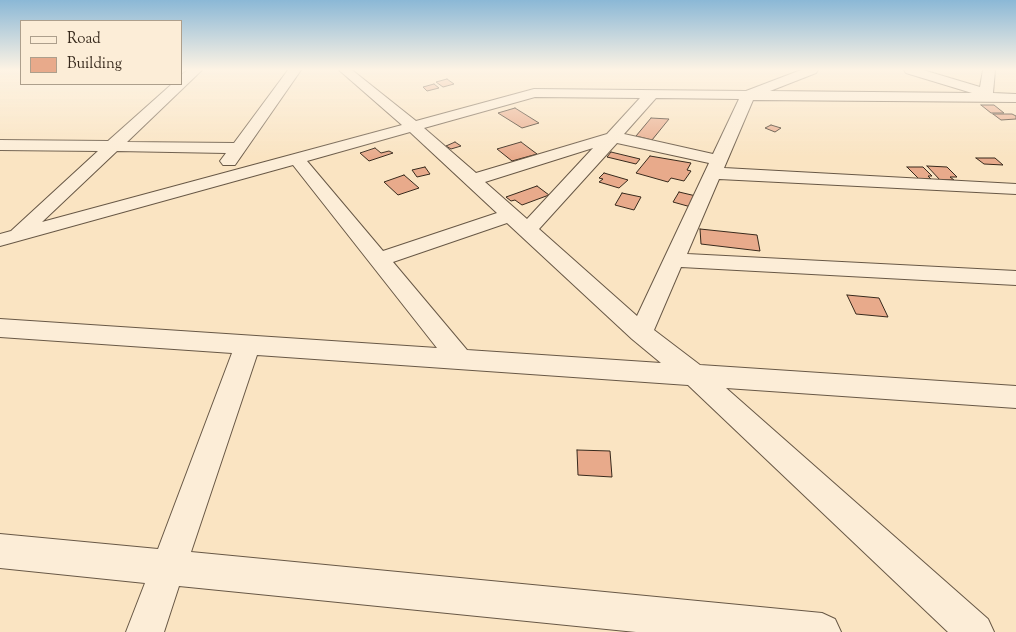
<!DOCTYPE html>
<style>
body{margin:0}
#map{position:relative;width:1016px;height:632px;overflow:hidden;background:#fae4c2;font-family:"Sorts Mill Goudy",serif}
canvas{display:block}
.legend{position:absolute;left:20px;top:20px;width:162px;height:65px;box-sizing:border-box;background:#fcedd7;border:1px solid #ad9f8c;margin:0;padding:6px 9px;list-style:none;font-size:15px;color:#37291c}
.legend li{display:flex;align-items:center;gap:10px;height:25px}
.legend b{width:25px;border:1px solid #ad9f8c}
</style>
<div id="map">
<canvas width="1016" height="632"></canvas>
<ul class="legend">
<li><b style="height:6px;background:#fcedd7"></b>Road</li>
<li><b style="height:14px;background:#e8aa8b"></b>Building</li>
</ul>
</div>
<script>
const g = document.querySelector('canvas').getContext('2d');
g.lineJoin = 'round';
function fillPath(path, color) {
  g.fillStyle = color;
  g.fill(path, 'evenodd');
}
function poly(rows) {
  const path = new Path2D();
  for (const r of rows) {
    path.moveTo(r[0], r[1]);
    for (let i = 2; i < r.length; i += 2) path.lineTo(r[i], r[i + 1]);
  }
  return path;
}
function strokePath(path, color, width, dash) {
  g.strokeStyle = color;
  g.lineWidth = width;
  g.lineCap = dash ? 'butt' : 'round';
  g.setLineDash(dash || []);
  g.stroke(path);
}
const building = poly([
 [447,79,454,84,443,87,436,82,447,79],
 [434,84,439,88,427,91,423,87,434,84],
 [981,105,994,105,1004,113,991,113,981,105],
 [515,108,539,123,522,128,498,113,515,108],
 [993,114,1012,114,1016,116,1016,119,1001,120,993,114],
 [651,118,669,119,652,140,636,136,651,118],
 [771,125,781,128,775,132,765,128,771,125],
 [455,142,461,146,451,149,446,146,455,142],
 [521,142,537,154,512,161,497,149,521,142],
 [375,148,381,153,389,151,393,153,369,161,360,153,375,148],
 [611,152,640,159,636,164,607,157,611,152],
 [650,156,691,163,687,170,691,171,684,181,671,178,668,182,636,173,650,156],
 [976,158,995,158,1003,165,984,164,976,158],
 [927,166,947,167,957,177,950,177,954,180,940,180,927,166],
 [425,167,430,174,417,177,412,170,425,167],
 [907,167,923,167,932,176,928,176,931,179,919,179,907,167],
 [604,173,628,180,619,188,599,182,603,179,599,178,604,173],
 [404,175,419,188,398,195,384,182,404,175],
 [537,186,549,195,522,205,515,200,511,201,506,197,537,186],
 [679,192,696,196,691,207,673,202,679,192],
 [622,193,641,197,634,210,615,205,622,193],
 [700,229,757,235,760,251,701,244,700,229],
 [847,295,879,298,888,317,856,314,847,295],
 [577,450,610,451,612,477,578,475,577,450]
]);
const minor = poly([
 [188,70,202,70,127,142,234,143,288,70,301,70,235,165,223,165,220,161,226,153,117,151,42,222,402,125,339,70,352,70,416,121,534,89,746,91,801,70,818,70,816,73,770,91,972,93,906,73,904,70,923,70,980,87,983,70,995,70,993,93,1016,94,1016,102,753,100,724,168,1016,184,1016,194,719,179,687,254,1016,271,1016,285,681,267,654,330,700,365,1016,386,1016,408,726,388,988,619,994,632,948,632,688,385,257,355,191,552,822,613,835,619,841,632,636,632,179,586,164,632,126,632,145,583,0,568,0,534,158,549,232,353,0,337,0,319,437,348,293,165,0,246,0,234,11,231,98,151,0,150,0,140,108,141,172,84,181,84,181,75,188,70],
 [535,97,640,98,607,134,476,173,424,128,535,97],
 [656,98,739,99,713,154,624,134,656,98],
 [410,132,497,213,383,251,307,161,410,132],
 [617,143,709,163,637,316,539,229,617,143],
 [593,148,527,219,485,182,593,148],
 [507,223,632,339,661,363,467,350,393,262,507,223]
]);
fillPath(building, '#e8aa8b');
strokePath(building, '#37291c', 1);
strokePath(minor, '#685846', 2);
fillPath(minor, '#fcedd7');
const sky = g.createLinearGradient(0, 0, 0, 158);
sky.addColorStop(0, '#8bb8d6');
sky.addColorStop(0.44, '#fdf3e4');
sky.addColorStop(1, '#fdf3e400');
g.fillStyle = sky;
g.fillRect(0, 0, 1016, 158);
</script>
